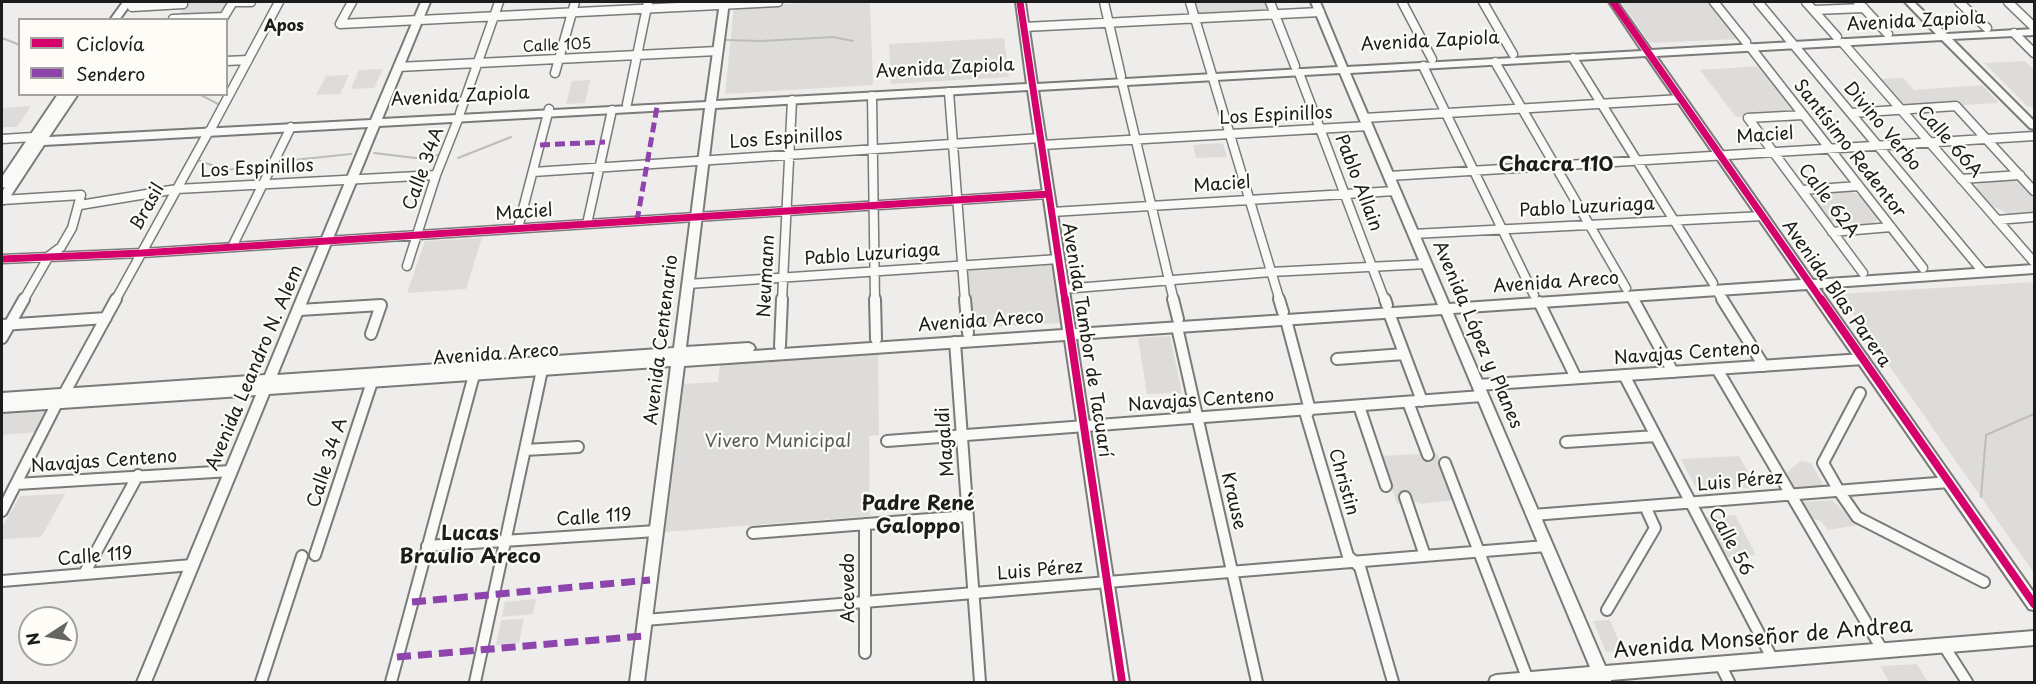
<!DOCTYPE html>
<meta charset="utf-8">
<style>
body{margin:0}
#map{position:relative;width:2036px;height:684px;overflow:hidden;background:#efedeb;font-family:"Playpen Sans",sans-serif}
canvas{display:block}
.frame{position:absolute;inset:0;border:3px solid #1c1c1c;pointer-events:none}
.legend{position:absolute;left:18px;top:18px;width:210px;height:78px;box-sizing:border-box;background:#fdfcf7;border:2px solid #a3a29f;margin:0;padding:8px 10px;list-style:none;font-size:18px;color:#1c1c1c}
.legend li{display:flex;align-items:center;gap:12px;height:30px}
.legend b{width:30px;border:2px solid #a3a29f}
.north{position:absolute;left:18px;top:606px;width:60px;height:60px;box-sizing:border-box;background:#fdfcf7;border:2px solid #a3a29f;border-radius:50%;rotate:258deg;font-size:16px;font-weight:700;line-height:24px;text-align:center;color:#1c1c1c}
.north::after{content:'';display:block;margin:auto;width:21px;height:27px;background:#666564;clip-path:polygon(50% 0,100% 100%,50% 72%,0 100%)}
</style>
<div id="map">
<canvas width="2036" height="684"></canvas>
<div class="frame"></div>
<ul class="legend">
<li><b style="height:8px;background:#d6006c"></b>Ciclovía</li>
<li><b style="height:8px;background:#8e44ad"></b>Sendero</li>
</ul>
<div class="north">N</div>
</div>
<script>
const g = document.querySelector('canvas').getContext('2d');
g.lineJoin = 'round';
function fillPath(path, color) {
  g.fillStyle = color;
  g.fill(path, 'evenodd');
}
function poly(rows) {
  const path = new Path2D();
  for (const r of rows) {
    path.moveTo(r[0], r[1]);
    for (let i = 2; i < r.length; i += 2) path.lineTo(r[i], r[i + 1]);
  }
  return path;
}
function strokePath(path, color, width, dash) {
  g.strokeStyle = color;
  g.lineWidth = width;
  g.lineCap = dash ? 'butt' : 'round';
  g.setLineDash(dash || []);
  g.stroke(path);
}
function drawText(font, color, halo, rows, align = 'center') {
  g.font = font + ' "Playpen Sans",sans-serif';
  g.lineWidth = 4.5;
  g.setLineDash([]);
  g.textBaseline = 'middle';
  g.strokeStyle = halo;
  g.fillStyle = color;
  for (const [text, x, y, turn = 0] of rows) {
    g.save();
    g.translate(x, y);
    g.rotate((+turn || 0) * Math.PI / 180);
    g.textAlign = isNaN(turn) ? turn : align;
    if (halo) g.strokeText(text, 0, 0);
    g.fillText(text, 0, 0);
    g.restore();
  }
}
const green = poly([
 [187,2,230,2,222,15,177,17],
 [825,2,870,2,873,85,725,94,734,7],
 [1193,2,1267,2,1271,11,1197,15],
 [1621,2,1710,2,1739,39,1650,43],
 [2034,28,2034,31,722,102,722,100],
 [1004,38,1009,77,891,84,889,44],
 [2025,61,2034,70,2034,107,2028,107,1984,63],
 [1762,66,1798,113,1736,117,1700,70],
 [383,69,374,88,351,89,359,70],
 [349,75,340,94,316,95,326,76],
 [1903,78,1914,90,1982,85,1999,103,1962,105,1958,102,1904,106,1880,79],
 [590,80,585,103,566,104,572,81],
 [31,106,17,127,2,127,2,108],
 [1219,143,1223,144,1227,157,1196,158,1193,145],
 [2012,178,2027,185,2034,194,2034,212,2009,214,1992,206,1976,187,1980,180],
 [1849,190,1863,198,1879,216,1873,225,1842,226,1827,219,1813,199,1817,192],
 [482,238,466,289,407,293,425,241],
 [1052,262,1063,323,973,328,968,268],
 [2034,282,2034,573,1839,294],
 [1170,336,1182,393,1147,394,1138,338],
 [878,353,879,435,869,436,870,516,664,532,683,384,718,382,720,364],
 [50,408,37,432,2,435,2,411],
 [1437,453,1454,500,1420,504,1419,502,1397,504,1381,456],
 [1739,456,1757,487,1698,492,1681,459],
 [1801,461,1811,463,1825,488,1801,492,1796,489,1786,473],
 [65,494,41,537,2,539,2,527,20,496],
 [1832,500,1858,525,1828,530,1821,521,1811,518,1801,502],
 [1734,515,1735,515,1756,555,1727,557,1706,517],
 [536,599,533,614,502,617,505,602],
 [524,619,519,643,496,645,501,620],
 [1610,620,1623,651,1606,652,1593,621],
 [1917,664,1928,682,1889,682,1880,666]
]);
const stream = poly([
 [2,38,20,45],
 [726,40,761,41,833,37,853,41],
 [199,94,218,104,218,107],
 [374,153,416,158,438,155],
 [458,158,511,137],
 [197,160,226,170,261,166],
 [284,161,351,154],
 [1981,497,1986,435,2034,414]
]);
const minorFar1 = poly([
 [232,2,251,2],
 [352,2,340,24,778,2],
 [1104,2,1121,76],
 [1190,2,1280,301],
 [1270,2,1295,66],
 [1402,2,1432,59],
 [1483,2,1513,54],
 [1714,2,1746,42],
 [1758,2,1983,272],
 [1806,2,1837,37],
 [1858,2,1888,34],
 [1959,2,1987,28],
 [2008,2,2034,27],
 [132,7,183,4],
 [1814,10,1864,8],
 [173,19,224,17],
 [222,20,233,2],
 [1024,27,1320,12],
 [2014,33,2034,53],
 [1843,43,2033,261],
 [1751,48,1923,268],
 [1573,58,1713,283],
 [226,61,248,60],
 [1495,62,1626,288],
 [1423,66,1534,295],
 [398,67,717,51],
 [555,73,575,2],
 [1299,73,1385,301],
 [1122,82,1174,301],
 [949,92,965,301],
 [872,96,875,301],
 [627,104,648,2],
 [460,113,499,2],
 [1851,113,1956,106,2034,191],
 [1364,118,1681,99],
 [1748,118,1863,273],
 [1748,118,1803,115],
 [212,127,279,2],
 [2,139,33,137],
 [1042,145,1368,126],
 [533,172,1041,138],
 [1389,176,2034,136],
 [1961,179,2020,175],
 [1802,190,1859,186],
 [2,200,81,195,72,228,61,247,49,256,23,301],
 [80,205,177,189,436,175],
 [1052,212,1395,191],
 [1997,220,2034,217],
 [587,224,612,110],
 [518,228,549,109],
 [1832,232,1891,227],
 [1413,234,1763,216],
 [232,247,291,127],
 [2,259,142,253,1049,194],
 [407,266,436,175,459,117],
 [688,284,1059,259],
 [1063,289,1271,272,1426,264],
 [1717,291,1723,301],
 [1631,296,1634,301],
 [115,301,209,131],
 [782,301,792,100]
]);
const minor = poly([
 [875,299,876,339],
 [965,299,968,333],
 [1173,299,1178,319],
 [1279,299,1283,312],
 [1385,299,1387,305],
 [1633,299,1673,372],
 [1722,299,1764,366],
 [1539,302,1576,378],
 [299,310,381,305,371,334],
 [1389,313,1422,401],
 [1286,320,1310,410],
 [2,325,106,318],
 [1177,327,1257,682],
 [2,338,24,299],
 [955,342,980,682],
 [780,346,782,299],
 [1337,359,1404,354],
 [1717,369,1883,651],
 [1624,375,1773,660],
 [1478,385,1863,359],
 [1860,393,1823,463,1839,491,1857,517,1984,582],
 [64,394,116,299],
 [1408,402,1428,455],
 [1359,406,1386,486],
 [1310,410,1306,415,1348,556,1360,567,1393,682],
 [887,441,1482,396],
 [1566,442,1656,436],
 [525,450,578,447],
 [1445,463,1528,680],
 [16,484,231,471],
 [1405,497,1425,556],
 [2,511,57,403],
 [1533,515,1949,482],
 [865,524,865,653],
 [753,533,968,516],
 [427,546,656,531],
 [315,555,372,382],
 [84,574,138,475],
 [2,581,192,565],
 [1607,610,1655,528,1645,506],
 [645,620,1546,546],
 [1944,646,1967,682],
 [1720,664,1729,682],
 [261,682,302,556],
 [391,682,474,375],
 [475,682,542,370]
]);
const major = poly([
 [123,2,132,2,119,20,110,20,123,2],
 [421,2,430,2,382,119,706,102,720,2,729,2,716,101,1027,84,1016,2,1025,2,1037,84,1338,67,1311,2,1320,2,1347,67,1642,51,1609,2,1617,2,1651,50,1936,34,1905,2,1914,2,1947,34,2034,29,2034,35,1952,39,2034,121,2034,129,2030,128,1942,40,1656,56,1813,280,2034,265,2034,273,1819,288,2034,593,2034,610,2029,609,1807,289,1453,313,1605,666,2034,631,2034,645,1611,680,1611,682,1489,682,1491,677,1496,675,1590,667,1442,314,1076,339,1129,682,1115,682,1065,340,684,366,644,682,630,682,671,366,269,394,151,682,137,682,256,395,2,412,2,393,265,375,368,127,44,145,6,203,2,204,2,192,5,187,2,188,2,177,58,94,78,94,49,137,371,120,421,2],
 [1646,56,1801,280,1449,304,1350,73,1646,56],
 [1340,73,1438,305,1075,329,1038,90,1340,73],
 [1028,90,1063,330,753,351,755,348,753,345,749,343,686,347,715,108,1028,90],
 [705,108,674,348,277,375,379,126,705,108]
]);
const quietFar1 = poly([
 [540,145,605,142],
 [637,221,657,107]
]);
const quiet = poly([
 [412,602,650,580],
 [397,657,643,636]
]);
const cyclewayFar1 = poly([
 [1020,2,1065,301],
 [1613,2,1822,301],
 [2,259,142,253,1049,194]
]);
const cycleway = poly([
 [1065,299,1122,682],
 [1821,299,2034,604]
]);
const farStreetnames = [
 ["Calle 105",557,46,-3]
];
const farNeighbourhoodnames = [
 ["Apos",284,27]
];
const streetNames = [
 ["Avenida Zapiola",1916,22,-3],
 ["Avenida Zapiola",1430,42,-3],
 ["Avenida Zapiola",945,69,-3],
 ["Avenida Zapiola",460,97,-3],
 ["Los Espinillos",1276,116,-3],
 ["Divino Verbo",1882,127,50],
 ["Maciel",1765,136,-4],
 ["Los Espinillos",786,139,-4],
 ["Calle 66A",1949,142,49],
 ["Santísimo Redentor",1849,149,52],
 ["Los Espinillos",257,169,-3],
 ["Calle 34A",424,169,-70],
 ["Pablo Allain",1358,183,69],
 ["Maciel",1222,185,-4],
 ["Calle 62A",1828,201,53],
 ["Brasil",148,207,-61],
 ["Pablo Luzuriaga",1587,208,-3],
 ["Maciel",524,213,-4],
 ["Pablo Luzuriaga",872,255,-4],
 ["Neumann",767,276,-87],
 ["Avenida Areco",1556,283,-4],
 ["Avenida Blas Parera",1836,294,55],
 ["Avenida Areco",981,322,-4],
 ["Avenida López y Planes",1477,335,67],
 ["Avenida Centenario",662,340,-83],
 ["Avenida Tambor de Tacuarí",1086,340,81],
 ["Navajas Centeno",1687,354,-4],
 ["Avenida Areco",496,355,-4],
 ["Avenida Leandro N. Alem",255,368,-67],
 ["Navajas Centeno",1201,401,-4],
 ["Magaldi",946,442,-94],
 ["Navajas Centeno",104,462,-4],
 ["Calle 34 A",328,463,-72],
 ["Christin",1343,482,74],
 ["Luis Pérez",1740,482,-5],
 ["Krause",1233,501,77],
 ["Calle 119",594,518,-4],
 ["Calle 56",1730,542,62],
 ["Calle 119",95,557,-5],
 ["Luis Pérez",1040,571,-5],
 ["Acevedo",849,588,-90]
];
const parkNames = [
 ["Vivero Municipal",778,442]
];
const neighbourhoodNames = [
 ["Chacra 110",1556,165],
 ["Padre René",918,504],
 ["Galoppo",918,527],
 ["Lucas",470,534],
 ["Braulio Areco",470,557]
];
const nearStreetnames = [
 ["Avenida Monseñor de Andrea",1763,639,-5]
];
fillPath(green, '#dedcda');
strokePath(stream, '#bdbcb9', 2);
strokePath(minorFar1, '#7b7a79', 11);
strokePath(minor, '#7b7a79', 14);
strokePath(major, '#7b7a79', 4);
strokePath(minorFar1, '#f9f9f7', 8);
strokePath(minor, '#f9f9f7', 10);
fillPath(major, '#f9f9f7');
strokePath(quietFar1, '#8e44ad', 5, [10, 5]);
strokePath(quiet, '#8e44ad', 7, [14, 7]);
strokePath(cyclewayFar1, '#d6006c', 7);
strokePath(cycleway, '#d6006c', 8);
drawText('15px', '#1c1c1c', '#fdfcf7', farStreetnames);
drawText('bold 16px', '#1c1c1c', '#fdfcf7', farNeighbourhoodnames);
drawText('18px', '#1c1c1c', '#fdfcf7', streetNames);
drawText('18px', '#5b5b5a', '#fdfcf7', parkNames);
drawText('bold 20px', '#1c1c1c', '#fdfcf7', neighbourhoodNames);
drawText('21px', '#1c1c1c', '#fdfcf7', nearStreetnames);
</script>
